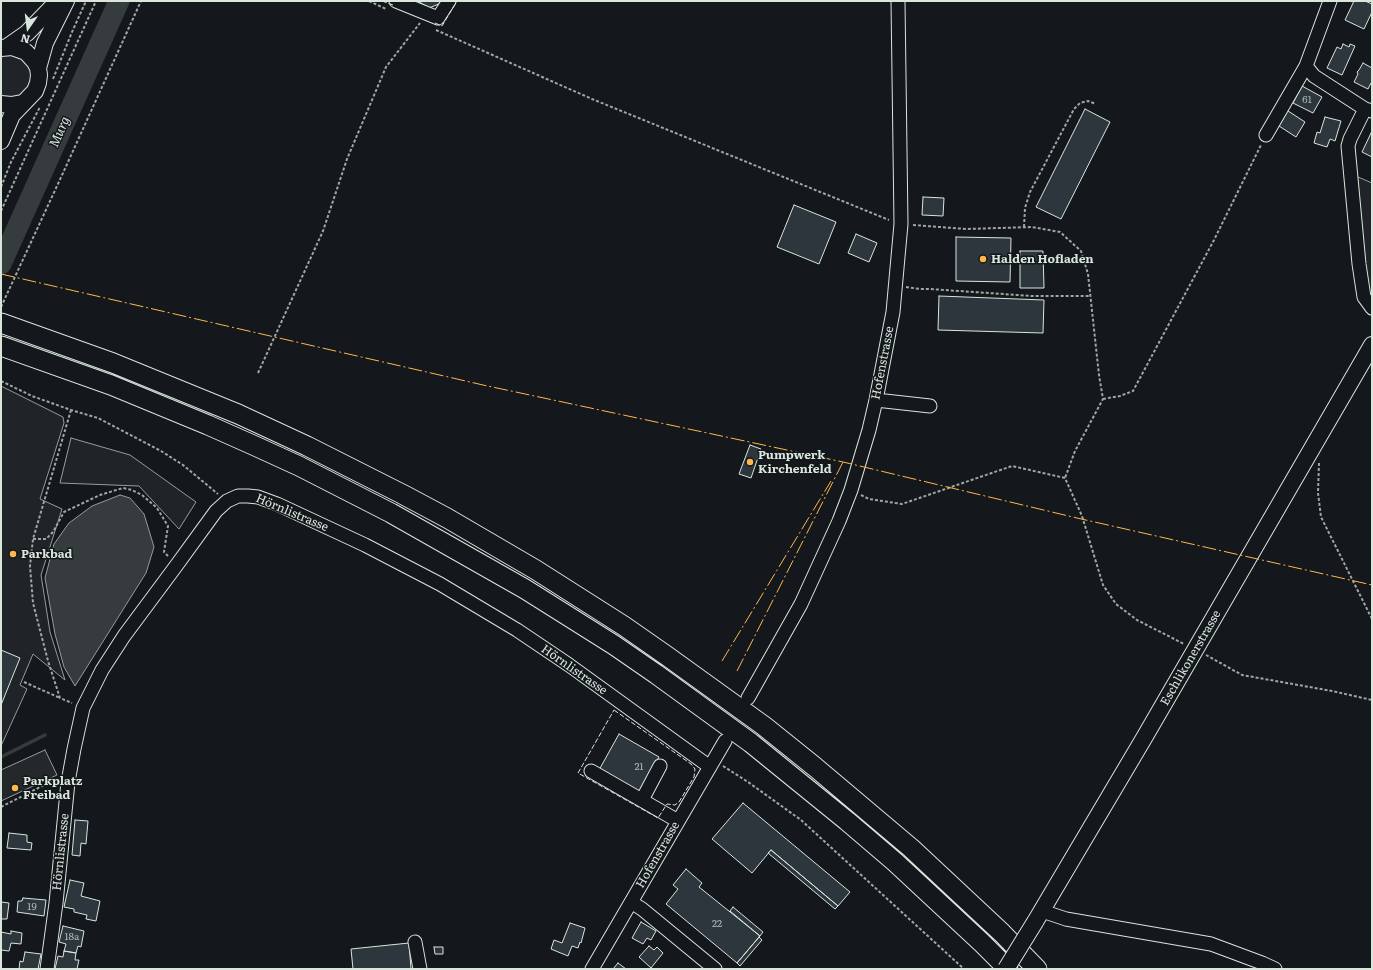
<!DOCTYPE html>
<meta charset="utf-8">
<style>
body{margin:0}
#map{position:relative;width:1373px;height:970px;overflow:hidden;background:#14181c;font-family:Literata,serif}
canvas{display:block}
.frame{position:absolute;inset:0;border:2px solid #d8e6dc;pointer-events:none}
.north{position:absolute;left:8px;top:8px;width:40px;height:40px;-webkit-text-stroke:3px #14181c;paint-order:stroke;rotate:194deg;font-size:11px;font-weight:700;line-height:16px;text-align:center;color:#d8e6dc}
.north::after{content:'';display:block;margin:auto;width:14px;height:18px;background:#d8e6dc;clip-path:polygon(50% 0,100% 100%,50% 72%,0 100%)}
</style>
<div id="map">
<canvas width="1373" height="970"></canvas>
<div class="frame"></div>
<div class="north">N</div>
</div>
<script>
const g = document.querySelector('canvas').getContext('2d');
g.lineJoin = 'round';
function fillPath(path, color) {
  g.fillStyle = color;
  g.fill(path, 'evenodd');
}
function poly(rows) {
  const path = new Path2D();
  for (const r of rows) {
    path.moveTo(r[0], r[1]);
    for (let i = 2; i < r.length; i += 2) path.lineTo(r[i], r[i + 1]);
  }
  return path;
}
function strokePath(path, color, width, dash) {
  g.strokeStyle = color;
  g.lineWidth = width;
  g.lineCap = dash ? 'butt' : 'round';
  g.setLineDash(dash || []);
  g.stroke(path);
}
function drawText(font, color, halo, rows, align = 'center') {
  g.font = font + ' Literata,serif';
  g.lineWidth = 3;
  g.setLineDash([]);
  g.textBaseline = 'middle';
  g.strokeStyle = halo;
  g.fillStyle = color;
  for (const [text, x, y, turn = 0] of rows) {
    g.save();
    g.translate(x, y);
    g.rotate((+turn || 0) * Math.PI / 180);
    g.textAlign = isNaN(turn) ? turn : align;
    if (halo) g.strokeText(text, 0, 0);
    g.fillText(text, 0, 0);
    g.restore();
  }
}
const green = poly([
 [1,54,20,55,32,68,32,83,17,98,1,97,1,54],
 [1351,174,1372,183,1372,308,1351,174],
 [1,386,63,417,64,423,40,499,62,509,41,575,50,632,65,680,33,654,20,685,27,689,1,746,1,386],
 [71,438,130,455,196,502,179,529,139,486,60,483,71,438]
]);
const parking = poly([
 [45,750,57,775,1,801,1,770,45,750]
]);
const water = poly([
 [120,495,130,498,144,514,154,547,146,573,75,686,64,667,55,634,45,578,54,544,69,523,92,506,120,495]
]);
const stream = poly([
 [1,757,45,735]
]);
const river = poly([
 [1,264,119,1]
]);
const building = poly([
 [418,1,446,1,429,8,418,1],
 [1354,1,1365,1,1372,4,1372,12,1364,29,1345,20,1354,1],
 [1343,44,1349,47,1350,44,1355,46,1342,75,1327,68,1337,47,1341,49,1343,44],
 [1363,63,1372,68,1372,84,1371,83,1368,89,1354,82,1358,74,1357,72,1359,70,1363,63],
 [1302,86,1322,97,1313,113,1293,103,1302,86],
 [1085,109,1110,122,1061,219,1036,207,1085,109],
 [1285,109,1305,122,1296,137,1276,124,1285,109],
 [1325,117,1341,121,1335,141,1330,139,1327,147,1314,143,1317,132,1320,133,1325,117],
 [1372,131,1372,157,1362,152,1372,131],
 [923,197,944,198,943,216,922,215,923,197],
 [794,205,836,222,819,264,777,247,794,205],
 [856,234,877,243,869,262,848,253,856,234],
 [956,237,1011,238,1010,282,956,281,956,237],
 [1020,251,1043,251,1044,288,1020,288,1020,251],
 [939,296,1044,300,1043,333,938,330,939,296],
 [750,445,761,449,751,478,739,474,750,445],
 [1,650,20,658,1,705,1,650],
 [619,734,659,757,639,793,599,770,619,734],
 [743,803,850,892,838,906,771,850,752,873,712,839,743,803],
 [75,820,88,821,86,844,81,843,80,856,72,855,75,820],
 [9,833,27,835,27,842,32,843,31,850,7,848,9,833],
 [771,850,838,906,835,909,768,853,771,850],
 [686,869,702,883,699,887,760,936,737,963,666,904,678,889,673,885,686,869],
 [70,880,84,883,81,896,100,901,96,921,86,919,87,915,74,912,74,909,64,907,70,880],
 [23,898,46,900,44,916,17,912,18,901,22,901,23,898],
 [1,902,9,903,7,919,1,919,1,902],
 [733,907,763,932,760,936,730,911,733,907],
 [641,922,656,931,651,940,647,938,643,944,632,938,641,922],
 [570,923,585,928,581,943,580,942,578,948,572,946,568,956,551,949,554,940,562,943,570,923],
 [63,926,84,931,81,947,78,946,76,953,64,951,66,944,59,942,63,926],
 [11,931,22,933,21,944,11,943,9,951,1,950,1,932,11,934,11,931],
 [759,937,762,940,740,966,737,963,759,937],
 [409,943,411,969,353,969,351,949,409,943],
 [649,946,654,950,657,947,663,953,651,968,639,957,649,946],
 [434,947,443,947,443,954,435,954,434,947],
 [64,951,76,953,75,960,79,960,77,969,55,969,58,956,63,957,64,951],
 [25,952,41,954,38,969,19,969,20,961,23,962,25,952],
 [618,963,626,969,613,969,618,963]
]);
const path = poly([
 [369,1,386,9],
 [436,30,592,99,889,220],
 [53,79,72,32,86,1],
 [1,187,11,162,40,107],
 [1,211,96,1],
 [913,225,966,229,1032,227,1060,232,1081,251,1088,274,1099,375,1103,399,1075,451,1065,478],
 [1024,227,1025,208,1030,192,1074,109,1080,103,1088,101,1096,104],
 [906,287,920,289,930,289,1032,296,1089,296],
 [1,307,63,173,141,1],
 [258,373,323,231,347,159,386,67,420,23],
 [1,381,32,396,71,410,98,418,161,451,183,465,218,494],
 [1103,399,1120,396,1133,391,1214,240,1261,145],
 [71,410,33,539,30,566,33,603,48,661,60,698,72,703],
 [1319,463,1318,493,1321,517,1372,619],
 [861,495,869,499,902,504,1012,466,1065,478,1082,516,1103,585,1116,604,1137,620,1184,644],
 [33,539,46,539,53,532,64,512,100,495,123,488,132,490,142,495,157,508,168,526,164,552,168,556],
 [1206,655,1242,675,1332,691,1372,700],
 [24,682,60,698],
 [723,766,748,782,801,820,964,969],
 [1,807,50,782,56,781]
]);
const minor = poly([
 [396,1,438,18,449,1],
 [1306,66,1314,76,1365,109,1372,111],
 [1365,109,1350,139,1348,146,1359,264,1364,297,1372,308],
 [1266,135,1306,66,1330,1],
 [876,400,930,406],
 [748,698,801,604,839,521,851,490,869,430,876,400,893,312,901,224,898,1],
 [591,771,678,821],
 [642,800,660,766],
 [631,902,642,909,715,969],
 [1042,911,1066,919,1211,944,1262,963,1275,969],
 [415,942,420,969],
 [47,969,56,903,68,782,74,749,83,708,102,670,124,636,176,566,216,511,227,501,238,496,248,496,258,497,277,504,365,545,440,584,517,630,569,665,710,767],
 [592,969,725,741]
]);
const major = poly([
 [7,47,27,33,58,1],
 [1,48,12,47,26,52,35,62,38,68,39,75,38,83,35,91,12,115,1,141],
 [38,68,45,43,66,1],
 [1,104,11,105,22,103],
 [1035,922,1144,738,1372,345]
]);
const highway = poly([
 [1,323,113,363,238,414,307,446,402,494,447,518,536,570,624,626,667,656,764,726,815,767,911,848,1002,933,1037,969],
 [1,346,111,385,208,425,253,445,299,466,391,513,525,589,614,645,656,674,751,743,847,821,895,862,982,943,1008,969]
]);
const majorBridge = poly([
 [1006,969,1035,922]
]);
const fence = poly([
 [382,1,393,5],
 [435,23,442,26,457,1],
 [614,710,691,764,695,769,694,777,679,802,675,805,667,804,658,818,578,773,614,710]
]);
const power = poly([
 [1,274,483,385,843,462,1077,518,1372,585],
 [722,661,831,481],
 [737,671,843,462]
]);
const markers = [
 [983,259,4,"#ffb74d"],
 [750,462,4,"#ffb74d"],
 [13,554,4,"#ffb74d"],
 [15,788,4,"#ffb74d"]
];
const numberNames = [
 ["61",1307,100],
 ["21",639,767],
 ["19",32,907],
 ["22",717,924],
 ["18a",72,937]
];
const poiNames = [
 ["Halden Hofladen",991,259],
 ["Pumpwerk",758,455],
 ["Kirchenfeld",758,469],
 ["Parkbad",21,554],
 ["Parkplatz",23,781],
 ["Freibad",23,795]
];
const streetNames = [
 ["Hofenstrasse",883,363,-79],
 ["Hörnlistrasse",292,513,23],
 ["Eschlikonerstrasse",1191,658,-60],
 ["Hörnlistrasse",574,670,35],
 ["Hörnlistrasse",61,852,-84],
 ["Hofenstrasse",658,855,-60]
];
const waterNames = [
 ["Murg",60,132,-66]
];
fillPath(green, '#202428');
strokePath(green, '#939e99', 1);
fillPath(parking, '#24282b');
strokePath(parking, '#939e99', 1);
fillPath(water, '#363b3e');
strokePath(water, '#939e99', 1);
strokePath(stream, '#363b3e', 3.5);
strokePath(river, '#363b3e', 21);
fillPath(building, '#2c363c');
strokePath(building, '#d8e6dc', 1);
strokePath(minor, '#d8e6dc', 15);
strokePath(major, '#d8e6dc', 18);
strokePath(highway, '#d8e6dc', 21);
strokePath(path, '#9da8a2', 2, [3, 2]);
strokePath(minor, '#14181c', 13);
strokePath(major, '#14181c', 16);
strokePath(highway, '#14181c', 19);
strokePath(majorBridge, '#d8e6dc', 18, []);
strokePath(majorBridge, '#14181c', 16);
strokePath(fence, '#d8e6dc', 1, [5, 2]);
strokePath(power, '#ffb74d', 1, [14, 3, 2, 3]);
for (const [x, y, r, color] of markers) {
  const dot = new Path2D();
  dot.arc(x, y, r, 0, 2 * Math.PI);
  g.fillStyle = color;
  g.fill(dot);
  strokePath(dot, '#14181c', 1.5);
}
drawText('10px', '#adbab4', null, numberNames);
drawText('bold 12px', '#d8e6dc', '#14181c', poiNames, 'left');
drawText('12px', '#d8e6dc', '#14181c', streetNames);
drawText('italic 13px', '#d8e6dc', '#14181c', waterNames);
</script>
